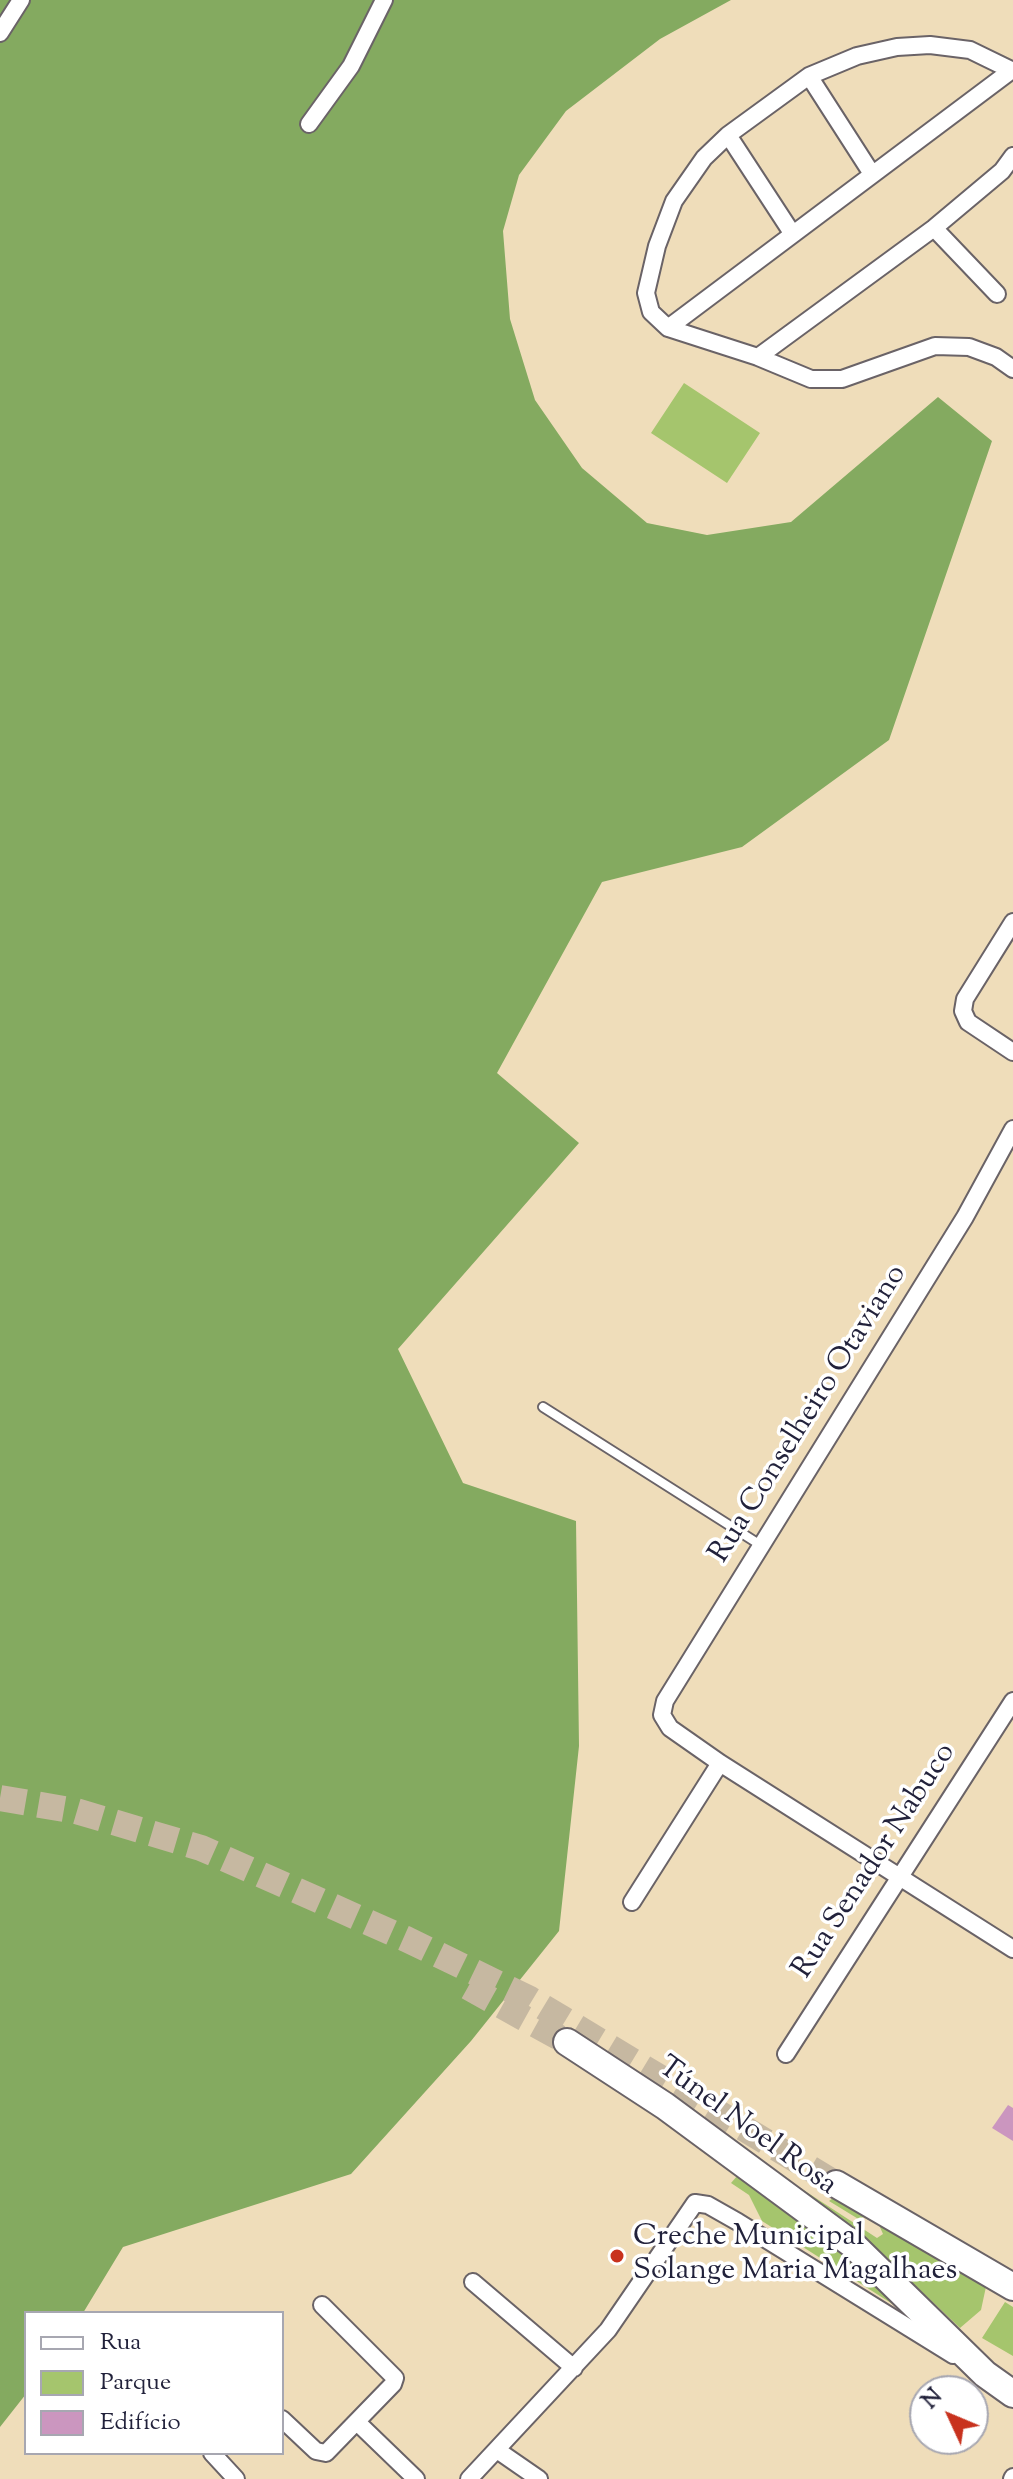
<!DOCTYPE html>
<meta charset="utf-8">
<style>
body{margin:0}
#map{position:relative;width:1013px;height:2479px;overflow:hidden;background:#efddba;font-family:"Sorts Mill Goudy",serif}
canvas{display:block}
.legend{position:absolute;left:24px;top:2311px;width:260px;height:144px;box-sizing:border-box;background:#fff;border:2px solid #a7a7b1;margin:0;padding:10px 14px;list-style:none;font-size:24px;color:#22223b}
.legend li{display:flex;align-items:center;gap:16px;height:40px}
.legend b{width:40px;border:2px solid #a7a7b1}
.north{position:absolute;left:909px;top:2375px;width:80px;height:80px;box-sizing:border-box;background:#fff;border:2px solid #a7a7b1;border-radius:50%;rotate:314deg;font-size:22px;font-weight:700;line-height:32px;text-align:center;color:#22223b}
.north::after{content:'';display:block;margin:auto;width:28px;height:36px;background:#c8321e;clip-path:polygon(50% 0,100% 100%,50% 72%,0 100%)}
</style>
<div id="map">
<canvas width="1013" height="2479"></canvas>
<ul class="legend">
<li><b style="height:10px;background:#fff"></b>Rua</li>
<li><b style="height:22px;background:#a5c56d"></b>Parque</li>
<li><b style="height:22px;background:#cb96bf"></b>Edifício</li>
</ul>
<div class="north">N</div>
</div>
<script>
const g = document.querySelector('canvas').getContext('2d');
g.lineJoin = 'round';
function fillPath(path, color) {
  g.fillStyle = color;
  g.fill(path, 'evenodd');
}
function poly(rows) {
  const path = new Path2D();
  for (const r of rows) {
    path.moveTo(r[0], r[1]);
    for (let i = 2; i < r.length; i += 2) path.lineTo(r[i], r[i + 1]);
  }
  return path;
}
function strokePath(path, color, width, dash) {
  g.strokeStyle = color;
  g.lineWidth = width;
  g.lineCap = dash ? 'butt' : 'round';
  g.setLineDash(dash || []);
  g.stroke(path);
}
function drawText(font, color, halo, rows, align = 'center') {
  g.font = font + ' "Sorts Mill Goudy",serif';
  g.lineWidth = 7;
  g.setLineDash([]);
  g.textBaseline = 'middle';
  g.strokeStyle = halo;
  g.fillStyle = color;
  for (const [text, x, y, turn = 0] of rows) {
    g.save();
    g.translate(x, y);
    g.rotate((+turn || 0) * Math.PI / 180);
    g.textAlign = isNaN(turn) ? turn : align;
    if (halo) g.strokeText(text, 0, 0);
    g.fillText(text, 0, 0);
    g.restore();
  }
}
const green = poly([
 [684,383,760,433,727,483,651,433],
 [759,2161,877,2238,883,2234,879,2225,863,2217,860,2220,829,2201,837,2195,987,2282,981,2310,960,2328,879,2251],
 [738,2175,860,2263,913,2317,762,2221,749,2195,731,2183],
 [1005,2302,1013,2307,1013,2356,982,2338]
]);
const forest = poly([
 [0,0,731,0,660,39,566,111,519,175,503,231,510,319,535,400,582,468,647,523,707,535,791,522,938,397,992,441,889,740,742,847,602,882,497,1073,579,1143,398,1349,463,1483,576,1521,579,1746,559,1931,471,2041,351,2174,123,2247,83,2313,26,2313,26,2394,0,2427]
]);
const building = poly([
 [1008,2105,1013,2108,1013,2141,992,2128]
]);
const primaryTunnel = poly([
 [0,1798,76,1811,201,1848,406,1939,530,1999,836,2184],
 [468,1987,567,2042]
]);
const service = poly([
 [543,1407,762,1546]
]);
const minor = poly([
 [0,33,21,0],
 [1013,71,970,50,930,45,897,47,857,56,809,76,728,135,704,158,674,201,657,246,646,293,651,312,668,328,758,357,811,379,842,379,935,346,969,347,996,357,1013,369],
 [809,76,872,174],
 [309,124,351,66,384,0],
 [728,135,792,233],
 [934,228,997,294],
 [668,328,1012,70],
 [758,357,934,228,1002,171,1013,156],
 [1013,922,965,999,963,1011,968,1022,1013,1052],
 [1013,1129,965,1217,665,1701,662,1715,670,1728,720,1763,1013,1949],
 [632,1902,720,1763],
 [786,2054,1013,1701],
 [473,2282,574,2368],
 [282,2419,316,2451,326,2453,393,2384,395,2378,322,2305],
 [358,2423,416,2479],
 [497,2450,539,2479],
 [212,2453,236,2479],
 [469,2479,608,2330,695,2203,708,2205,738,2222,953,2355],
 [1012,2479,1013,2477]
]);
const primary = poly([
 [567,2042,665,2106,852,2244,985,2374,1013,2394],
 [836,2184,1013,2287]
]);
const markers = [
 [617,2256,8,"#c8321e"]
];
const streetNames = [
 ["Rua Conselheiro Otaviano",810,1415,-58],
 ["Rua Senador Nabuco",876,1862,-57],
 ["Túnel Noel Rosa",746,2128,36]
];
const poiNames = [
 ["Creche Municipal",633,2239],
 ["Solange Maria Magalhaes",633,2273]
];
fillPath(green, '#a5c56d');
fillPath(forest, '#84aa60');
fillPath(building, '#cb96bf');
strokePath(primaryTunnel, '#c6b8a1', 26, [26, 13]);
strokePath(service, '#6a6367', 12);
strokePath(minor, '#6a6367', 20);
strokePath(primary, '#6a6367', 30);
strokePath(service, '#fff', 8);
strokePath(minor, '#fff', 16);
strokePath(primary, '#fff', 26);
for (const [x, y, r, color] of markers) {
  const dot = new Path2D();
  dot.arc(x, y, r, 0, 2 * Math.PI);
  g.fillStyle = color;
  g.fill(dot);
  strokePath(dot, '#fff', 3);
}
drawText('30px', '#22223b', '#fff', streetNames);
drawText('30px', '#22223b', '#fff', poiNames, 'left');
</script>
